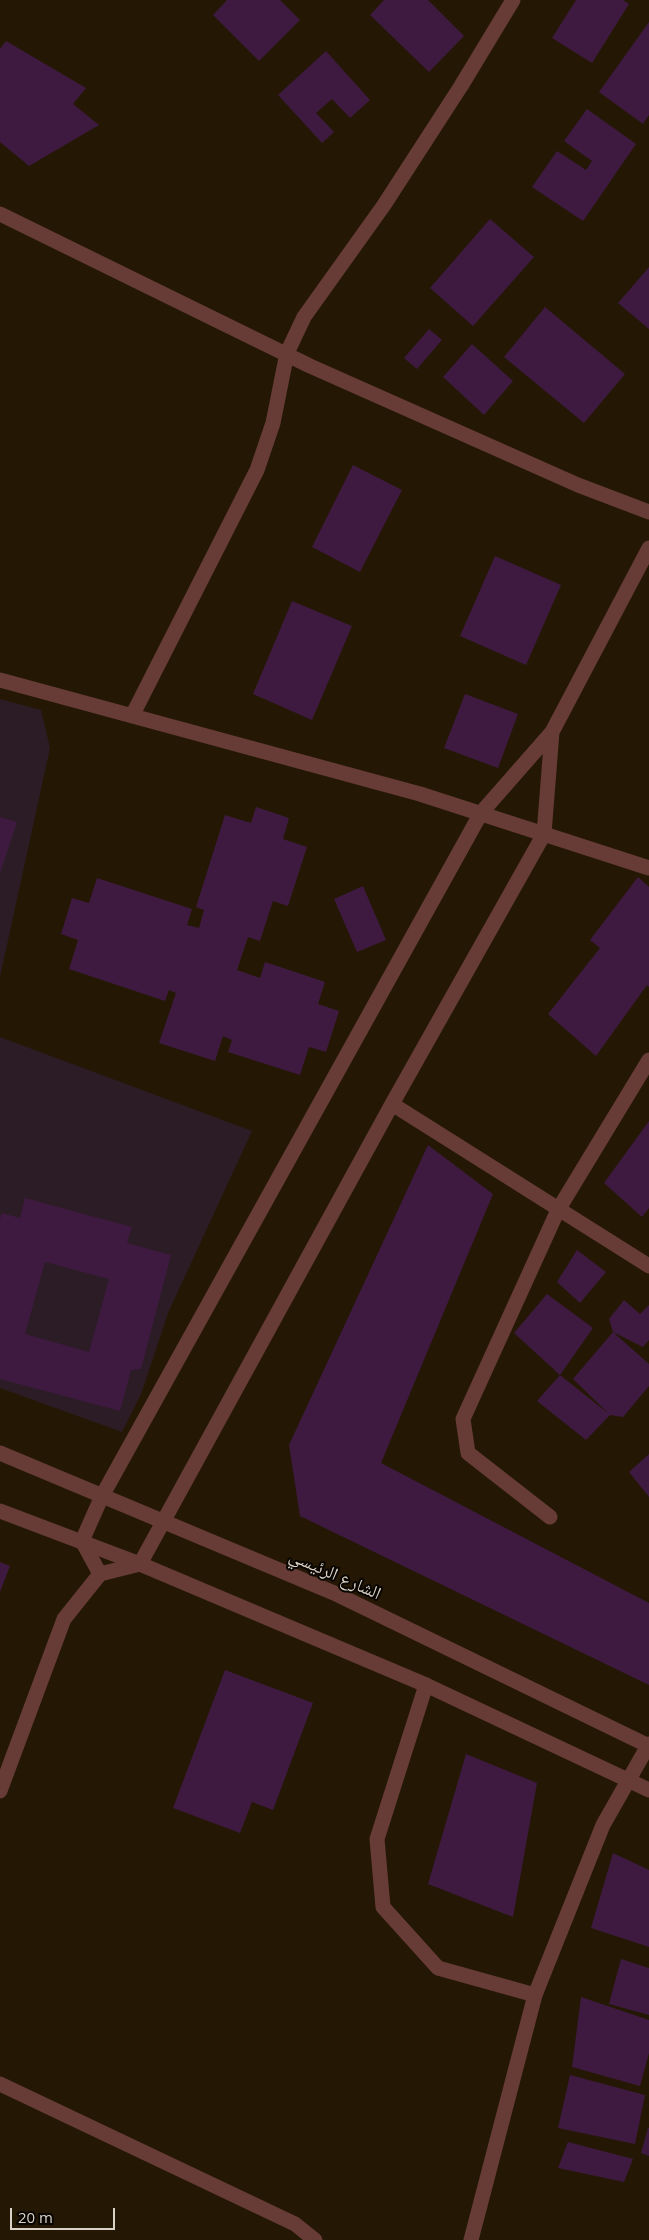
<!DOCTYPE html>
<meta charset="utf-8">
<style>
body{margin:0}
#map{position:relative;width:649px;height:2240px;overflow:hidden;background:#241805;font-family:"Open Sans",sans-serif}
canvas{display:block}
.scale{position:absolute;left:10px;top:2208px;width:105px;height:22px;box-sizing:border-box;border:2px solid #dad2c6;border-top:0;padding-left:6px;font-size:15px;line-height:18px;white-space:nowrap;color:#dad2c6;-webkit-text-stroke:4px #090501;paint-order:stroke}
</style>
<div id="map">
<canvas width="649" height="2240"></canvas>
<div class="scale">20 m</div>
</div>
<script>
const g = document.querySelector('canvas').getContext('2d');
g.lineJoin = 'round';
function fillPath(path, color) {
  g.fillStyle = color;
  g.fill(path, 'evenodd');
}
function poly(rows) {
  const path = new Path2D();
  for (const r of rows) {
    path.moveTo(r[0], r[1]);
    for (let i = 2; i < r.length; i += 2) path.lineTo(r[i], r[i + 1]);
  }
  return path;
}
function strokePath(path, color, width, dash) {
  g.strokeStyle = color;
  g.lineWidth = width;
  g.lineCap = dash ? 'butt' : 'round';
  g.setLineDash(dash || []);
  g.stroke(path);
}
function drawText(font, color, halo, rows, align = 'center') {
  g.font = font + ' "Open Sans","Noto Naskh Arabic",sans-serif';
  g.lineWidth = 4;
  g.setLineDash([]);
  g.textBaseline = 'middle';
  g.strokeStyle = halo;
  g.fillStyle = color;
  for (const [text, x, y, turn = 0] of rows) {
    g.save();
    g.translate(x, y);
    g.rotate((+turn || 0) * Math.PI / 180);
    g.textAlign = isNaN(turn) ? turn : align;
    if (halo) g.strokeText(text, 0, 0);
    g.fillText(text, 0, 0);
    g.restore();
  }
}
const education = poly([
 [0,699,41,710,50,748,0,977],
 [0,1037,252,1131,168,1313,141,1394,122,1432,0,1388]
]);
const building = poly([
 [227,0,280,0,300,20,259,61,213,15],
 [384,0,428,0,464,36,429,72,370,15],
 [576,0,623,0,629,4,592,63,552,38],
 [649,22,649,115,643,124,599,92],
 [6,41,86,88,73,104,99,125,29,166,0,142,0,49],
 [326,51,370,100,350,118,332,99,316,113,334,132,322,143,278,95],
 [587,109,636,144,583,221,532,187,557,151,586,170,592,161,564,141],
 [490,219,534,257,473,326,430,288],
 [649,267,649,329,618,303],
 [545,307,625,374,584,423,504,357],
 [429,329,442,340,417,369,404,358],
 [472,344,513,381,484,415,443,377],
 [353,465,402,490,360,572,312,547],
 [495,556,561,585,526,665,460,636],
 [292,601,352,626,312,720,253,694],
 [465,694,518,714,498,768,444,748],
 [256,807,289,818,283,839,307,847,288,906,273,901,260,941,248,937,237,970,260,978,265,962,325,982,318,1004,339,1011,326,1052,309,1047,300,1075,228,1052,232,1040,223,1036,215,1061,159,1043,176,993,169,990,165,1001,69,969,78,940,61,934,72,898,89,903,97,878,192,909,187,925,199,928,204,910,196,907,225,815,251,823],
 [0,817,17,822,0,873],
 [638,877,649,887,649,987,647,985,596,1056,548,1014,600,948,590,940],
 [363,886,386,940,357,952,334,899],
 [649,1121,649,1208,642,1217,604,1183],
 [428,1145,493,1194,381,1463,649,1603,649,1685,300,1516,289,1445],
 [25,1198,132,1227,127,1243,171,1255,141,1369,131,1370,120,1411,0,1379,0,1219,2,1213,20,1218],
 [45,1262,109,1279,89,1352,25,1334],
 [577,1250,606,1272,580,1303,557,1282],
 [547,1294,593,1328,560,1375,514,1333],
 [624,1300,640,1314,649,1305,649,1340,643,1347,613,1332,609,1319],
 [613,1332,649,1364,649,1386,623,1417,610,1415,586,1440,537,1401,560,1375,609,1414,573,1379],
 [649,1454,649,1497,629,1472],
 [0,1562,10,1566,0,1592],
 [225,1670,313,1703,273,1810,252,1802,240,1833,173,1808],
 [466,1754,537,1783,513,1917,428,1884],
 [613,1853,649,1870,649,1947,591,1928],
 [621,1959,649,1968,649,2015,609,2004],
 [581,1997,649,2020,649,2053,640,2086,572,2067],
 [570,2075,645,2095,635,2144,558,2128],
 [648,2128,649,2128,649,2156,641,2153],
 [568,2142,633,2159,624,2182,558,2168]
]);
const service = poly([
 [426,1685,377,1839,383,1907,438,1968,535,1995]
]);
const minor = poly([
 [0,214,310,366,578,485,649,512],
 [0,680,420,794,649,868],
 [133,714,257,470,273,423,287,353,304,317,384,205,461,86,513,0],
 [552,732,544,834,392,1104,140,1564,100,1574,82,1541,102,1496,481,813,552,732,649,548],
 [392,1104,649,1266],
 [550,1517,468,1453,463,1419,558,1210,649,1060],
 [0,1791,64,1619,100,1574],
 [0,2084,295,2224,315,2240],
 [471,2240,535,1995,603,1825,649,1744]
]);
const tertiary = poly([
 [0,1453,334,1593,649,1746],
 [0,1511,140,1564,426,1685,649,1790]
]);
const streetNames = [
 ["الشارع الرئيسي",335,1575,24]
];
fillPath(education, '#2c1c25');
fillPath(building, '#3e1a40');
strokePath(service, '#673b36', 15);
strokePath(minor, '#673b36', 15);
strokePath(tertiary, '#673b36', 15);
drawText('18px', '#dad2c6', '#090501', streetNames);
</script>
